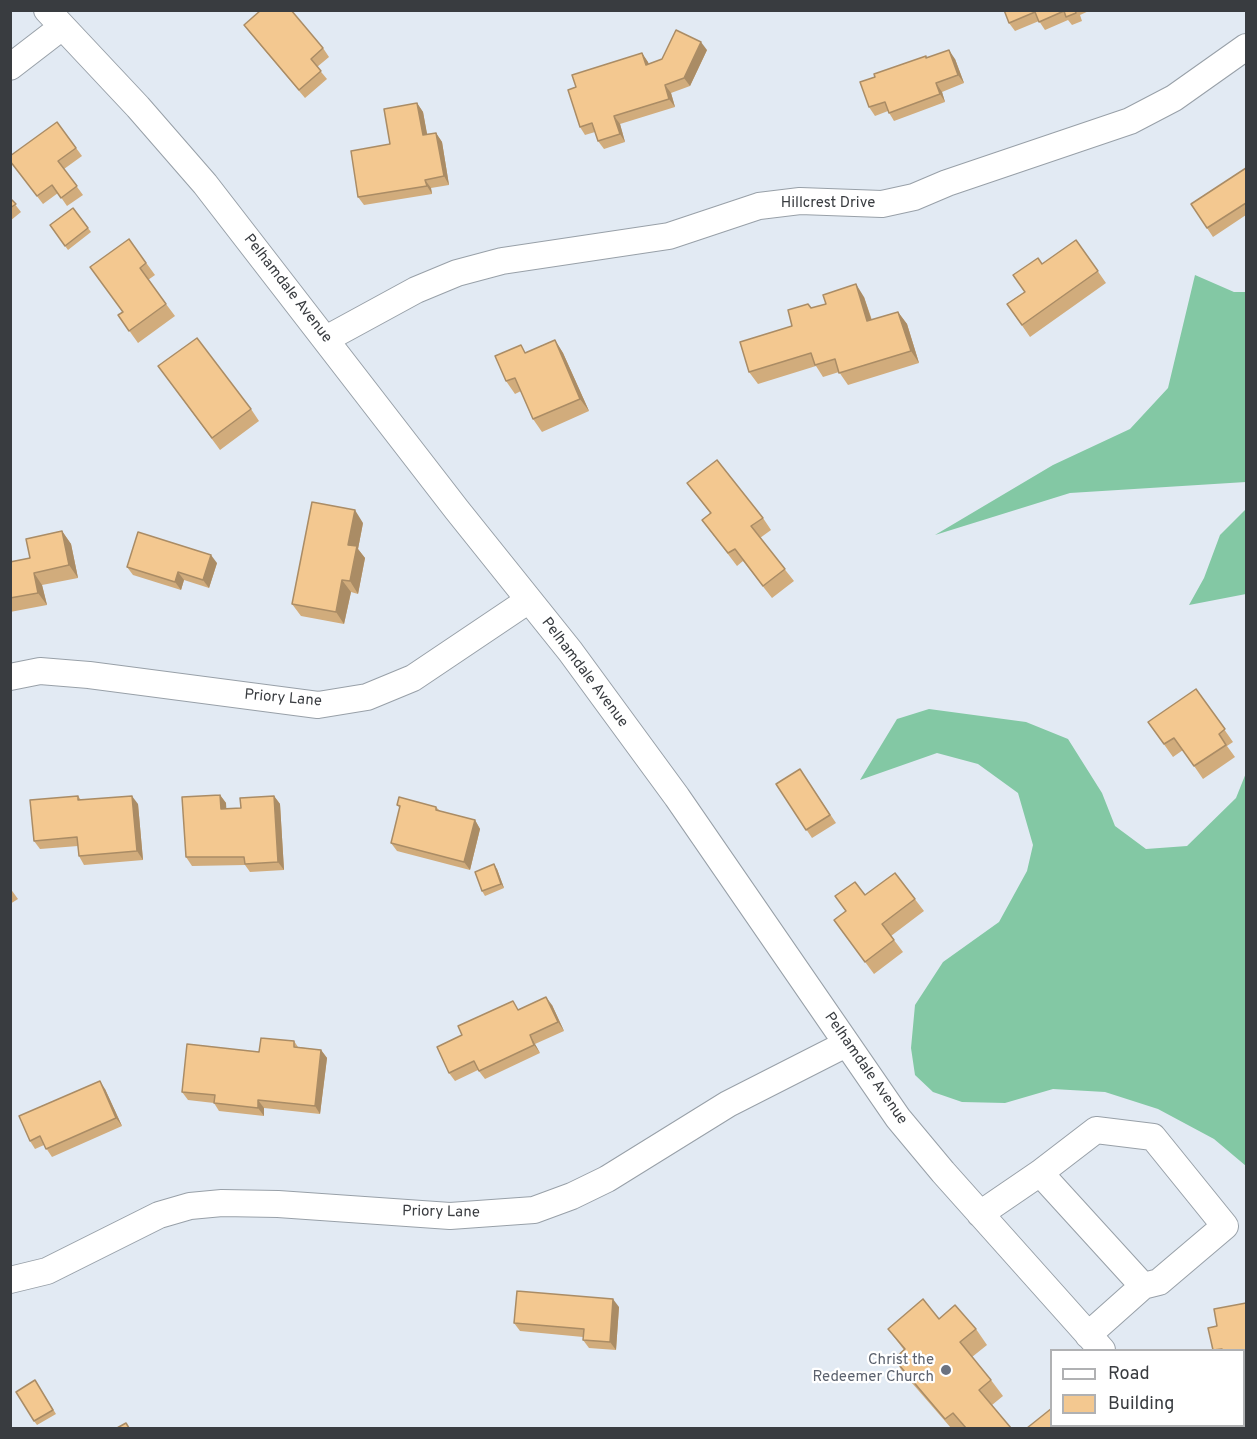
<!DOCTYPE html>
<style>
body{margin:0}
#map{position:relative;width:1257px;height:1439px;overflow:hidden;background:#e2eaf3;font-family:Overpass,sans-serif}
canvas{display:block}
.frame{position:absolute;inset:0;border:12px solid #393c40;pointer-events:none}
.legend{position:absolute;left:1050px;top:1349px;width:195px;height:78px;box-sizing:border-box;background:#fff;border:2px solid #b0b1b3;margin:0;padding:8px 10px;list-style:none;font-size:18px;color:#393c40}
.legend li{display:flex;align-items:center;gap:12px;height:30px}
.legend b{width:30px;border:2px solid #b0b1b3}
</style>
<div id="map">
<canvas width="1257" height="1439"></canvas>
<div class="frame"></div>
<ul class="legend">
<li><b style="height:8px;background:#fff"></b>Road</li>
<li><b style="height:16px;background:#f3c890"></b>Building</li>
</ul>
</div>
<script>
const g = document.querySelector('canvas').getContext('2d');
g.lineJoin = 'round';
function fillPath(path, color) {
  g.fillStyle = color;
  g.fill(path, 'evenodd');
}
function poly(rows) {
  const path = new Path2D();
  for (const r of rows) {
    path.moveTo(r[0], r[1]);
    for (let i = 2; i < r.length; i += 2) path.lineTo(r[i], r[i + 1]);
  }
  return path;
}
function strokePath(path, color, width, dash) {
  g.strokeStyle = color;
  g.lineWidth = width;
  g.lineCap = dash ? 'butt' : 'round';
  g.setLineDash(dash || []);
  g.stroke(path);
}
function drawText(font, color, halo, rows, align = 'center') {
  g.font = font + ' Overpass,sans-serif';
  g.lineWidth = 4.5;
  g.setLineDash([]);
  g.textBaseline = 'middle';
  g.strokeStyle = halo;
  g.fillStyle = color;
  for (const [text, x, y, turn = 0] of rows) {
    g.save();
    g.translate(x, y);
    g.rotate((+turn || 0) * Math.PI / 180);
    g.textAlign = isNaN(turn) ? turn : align;
    if (halo) g.strokeText(text, 0, 0);
    g.fillText(text, 0, 0);
    g.restore();
  }
}
const forest = poly([
 [1195,275,1234,292,1246,292,1246,482,1070,493,935,535,1053,465,1130,429,1168,388],
 [1246,509,1246,594,1189,605,1204,578,1220,535],
 [929,709,1026,722,1068,739,1102,793,1115,826,1146,849,1187,846,1236,798,1246,773,1246,1166,1214,1139,1158,1109,1105,1092,1053,1089,1005,1103,962,1102,933,1092,915,1075,911,1048,915,1005,943,962,999,922,1027,871,1033,845,1018,793,978,764,937,753,860,780,897,719]
]);
const minor = poly([
 [47,10,138,107,205,184,457,510,570,651,677,797,898,1118,943,1172,1102,1350],
 [10,67,62,27],
 [326,339,416,290,457,273,502,261,669,236,759,206,800,201,882,204,914,197,947,183,1130,121,1174,98,1246,47],
 [10,677,40,671,89,675,318,705,367,697,413,678,529,600],
 [1040,1173,1143,1286],
 [980,1214,1040,1173,1096,1130,1153,1137,1225,1226,1159,1282,1143,1286,1088,1335],
 [10,1280,47,1271,159,1215,190,1206,222,1203,278,1204,450,1216,534,1210,572,1196,607,1179,728,1104,846,1044],
 [1244,1394,1246,1394],
 [1170,1426,1172,1428],
 [1238,1426,1242,1428],
 [1217,1428,1220,1426]
]);
const wall = poly([
 [1004,10,1091,10,1080,15,1082,21,1072,25,1068,20,1045,30,1039,21,1015,31,1009,23],
 [244,25,323,48,329,57,317,67,327,79,305,98,250,33],
 [707,50,690,86,671,93,675,107,620,124,625,142,604,149,598,141,595,132,585,135,580,127,576,87,642,53,649,64],
 [927,58,955,59,964,83,942,92,945,102,894,121,888,111,875,116,869,107],
 [417,103,423,112,427,135,436,133,442,142,449,185,431,188,432,194,364,205,358,197,390,144],
 [57,122,82,156,64,169,83,195,67,206,58,193,43,204,10,161],
 [1246,168,1246,215,1213,237,1191,204],
 [10,198,21,212,10,221],
 [73,208,91,232,68,250,50,225],
 [129,239,155,275,148,280,175,316,138,343,118,315,123,312],
 [1076,240,1106,283,1030,337,1007,304,1024,292,1042,264],
 [864,297,872,320,898,312,907,324,919,363,848,385,839,372,823,377,816,366,758,384,749,372,792,326,811,308],
 [555,340,563,353,589,411,542,432,533,419,521,391,515,394,506,381,526,353],
 [167,378,251,409,259,421,220,450],
 [687,483,763,518,771,530,760,538,794,581,772,598,743,561,737,566,702,520,710,513],
 [363,523,358,549,365,558,358,594,351,592,344,624,301,616,292,604],
 [62,531,71,544,78,578,42,585,47,605,10,612,10,562,30,558],
 [217,563,209,588,184,580,181,590,133,575,127,567],
 [1196,689,1233,742,1227,746,1235,757,1203,779,1183,750,1173,757,1148,722],
 [800,769,836,823,812,838,776,784],
 [220,795,226,803,226,809,241,808,274,796,280,804,284,870,250,872,245,865,192,866,186,857],
 [78,796,81,800,138,804,143,860,84,865,79,856,78,846,40,849,34,841],
 [397,805,436,807,440,811,475,820,480,829,470,870,397,851,391,843,400,808],
 [497,869,504,888,485,896,482,891],
 [895,873,924,911,891,936,903,952,874,974,834,920],
 [10,888,18,899,10,904],
 [552,1005,564,1031,535,1044,540,1053,485,1079,478,1070,455,1081,449,1073,519,1009],
 [294,1041,298,1047,321,1050,327,1058,320,1114,264,1108,264,1116,219,1111,214,1103,188,1100,182,1092,259,1052],
 [105,1089,122,1126,52,1157,44,1145,35,1149,30,1141],
 [1246,1303,1246,1374,1244,1374,1244,1350,1213,1350,1217,1326],
 [619,1307,616,1350,589,1348,583,1340,583,1337,520,1331,514,1323],
 [939,1319,976,1329,987,1345,972,1357,991,1380,1003,1396,992,1405,1011,1428,951,1428,905,1375,894,1359,904,1350,888,1329],
 [35,1380,56,1414,37,1425,34,1421]
]);
const shadedWall = poly([
 [701,42,707,50,690,86,684,78],
 [949,50,955,59,964,83,958,75],
 [642,53,648,62,652,73,646,65],
 [936,83,942,92,945,102,940,94],
 [665,85,671,93,675,107,669,99],
 [417,103,423,112,429,144,423,135],
 [614,116,620,124,625,142,620,134],
 [436,133,442,142,449,185,444,176],
 [425,180,431,188,432,194,427,186],
 [856,284,864,297,876,334,867,321],
 [898,312,907,324,919,363,911,351],
 [555,340,563,353,589,411,580,399],
 [355,510,363,523,358,549,365,558,358,594,350,581,348,545],
 [62,531,71,544,78,578,69,565],
 [211,555,217,563,209,588,203,580],
 [178,572,184,580,181,590,175,582],
 [34,573,42,585,47,605,38,593],
 [342,580,351,592,344,624,336,612],
 [220,795,226,803,227,818,221,809],
 [132,796,138,804,143,860,137,851],
 [274,796,280,804,284,870,278,862],
 [475,820,480,829,470,870,464,862],
 [494,864,497,869,504,888,501,884],
 [546,997,552,1005,564,1031,558,1022],
 [530,1035,540,1053,534,1045],
 [321,1050,327,1058,320,1114,315,1106],
 [100,1081,105,1089,122,1126,116,1118],
 [258,1100,264,1108,264,1116,258,1108],
 [613,1299,619,1307,616,1350,610,1342]
]);
const building = poly([
 [261,10,291,10,323,48,311,59,321,71,299,90,244,25,261,10],
 [1004,10,1075,10,1076,13,1066,17,1064,11,1039,22,1035,12,1009,23,1004,10],
 [676,30,701,42,684,78,665,85,669,99,614,116,620,134,598,141,592,123,580,127,568,90,576,87,572,75,642,53,646,65,662,59,676,30],
 [949,50,958,75,936,83,940,94,889,113,885,102,869,107,860,82,875,77,874,74,926,56,926,58,949,50],
 [417,103,423,135,436,133,444,176,425,180,427,186,358,197,351,151,390,144,384,109,417,103],
 [57,122,76,148,58,161,77,186,61,198,52,185,37,196,10,161,10,156,57,122],
 [1246,168,1246,203,1207,228,1191,204,1246,168],
 [10,198,16,204,10,208,10,198],
 [73,208,88,228,65,246,50,225,73,208],
 [129,239,146,263,140,268,166,304,129,331,118,315,123,312,90,267,129,239],
 [1076,240,1098,271,1022,325,1007,304,1025,292,1013,275,1038,258,1042,264,1076,240],
 [856,284,867,321,898,312,911,351,839,373,835,359,815,365,811,353,749,372,740,342,792,326,788,310,808,304,811,308,826,304,823,295,856,284],
 [197,338,251,409,212,438,158,366,197,338],
 [555,340,580,399,533,419,515,378,506,381,495,356,521,345,525,353,555,340],
 [717,460,763,518,751,526,785,569,763,586,735,549,728,553,702,520,711,513,687,483,717,460],
 [312,502,355,510,348,545,357,546,350,581,342,580,336,612,292,604,312,502],
 [62,531,69,565,34,573,38,593,10,598,10,562,30,558,26,539,62,531],
 [138,532,211,555,203,580,178,572,175,582,127,567,138,532],
 [1196,689,1225,729,1219,734,1226,745,1194,766,1174,738,1164,744,1148,722,1196,689],
 [800,769,830,815,806,830,776,784,800,769],
 [220,795,221,809,241,808,240,798,274,796,278,862,245,864,244,857,186,857,182,797,220,795],
 [78,796,78,800,132,796,137,851,79,856,77,837,34,841,30,800,78,796],
 [399,797,436,807,436,810,475,820,464,862,391,843,400,806,397,805,399,797],
 [494,864,501,884,482,891,475,872,494,864],
 [895,873,915,899,882,924,894,940,865,962,834,920,846,911,835,896,855,882,865,895,895,873],
 [546,997,558,1022,530,1035,534,1045,479,1071,474,1061,449,1073,437,1047,462,1035,458,1026,513,1001,518,1010,546,997],
 [261,1038,294,1041,294,1047,321,1050,315,1106,258,1100,258,1108,214,1103,215,1095,182,1092,187,1044,259,1052,261,1038],
 [100,1081,116,1118,46,1149,40,1136,30,1141,19,1116,100,1081],
 [517,1291,613,1299,610,1342,583,1340,584,1329,514,1323,517,1291],
 [923,1299,939,1319,955,1305,976,1329,960,1342,991,1380,979,1390,1011,1428,966,1428,953,1413,945,1419,894,1359,905,1349,888,1329,923,1299],
 [1246,1303,1246,1360,1244,1360,1244,1350,1222,1350,1222,1349,1213,1350,1208,1328,1217,1326,1214,1309,1246,1303],
 [35,1380,53,1410,34,1421,16,1392,35,1380],
 [1052,1408,1052,1425,1096,1425,1099,1428,1027,1428,1052,1408],
 [126,1423,129,1428,117,1428,126,1423]
]);
const markers = [
 [946,1370,6,"#6b7280"]
];
const streetNames = [
 ["Hillcrest Drive",828,204],
 ["Pelhamdale Avenue",287,289,52],
 ["Pelhamdale Avenue",584,673,53],
 ["Priory Lane",283,699,5],
 ["Pelhamdale Avenue",865,1069,55],
 ["Priory Lane",441,1213,1]
];
const worshipNames = [
 ["Christ the",934,1361],
 ["Redeemer Church",934,1378]
];
fillPath(forest, '#83c8a4');
strokePath(minor, '#98a0a8', 28);
strokePath(minor, '#fff', 26);
fillPath(wall, '#d1ac7c');
fillPath(shadedWall, '#aa8c65');
fillPath(building, '#f3c890');
strokePath(building, '#aa8c65', 1.5);
for (const [x, y, r, color] of markers) {
  const dot = new Path2D();
  dot.arc(x, y, r, 0, 2 * Math.PI);
  g.fillStyle = color;
  g.fill(dot);
  strokePath(dot, '#fff', 2);
}
drawText('15px', '#393c40', '#fff', streetNames);
drawText('15px', '#5b616d', '#fff', worshipNames, 'right');
</script>
